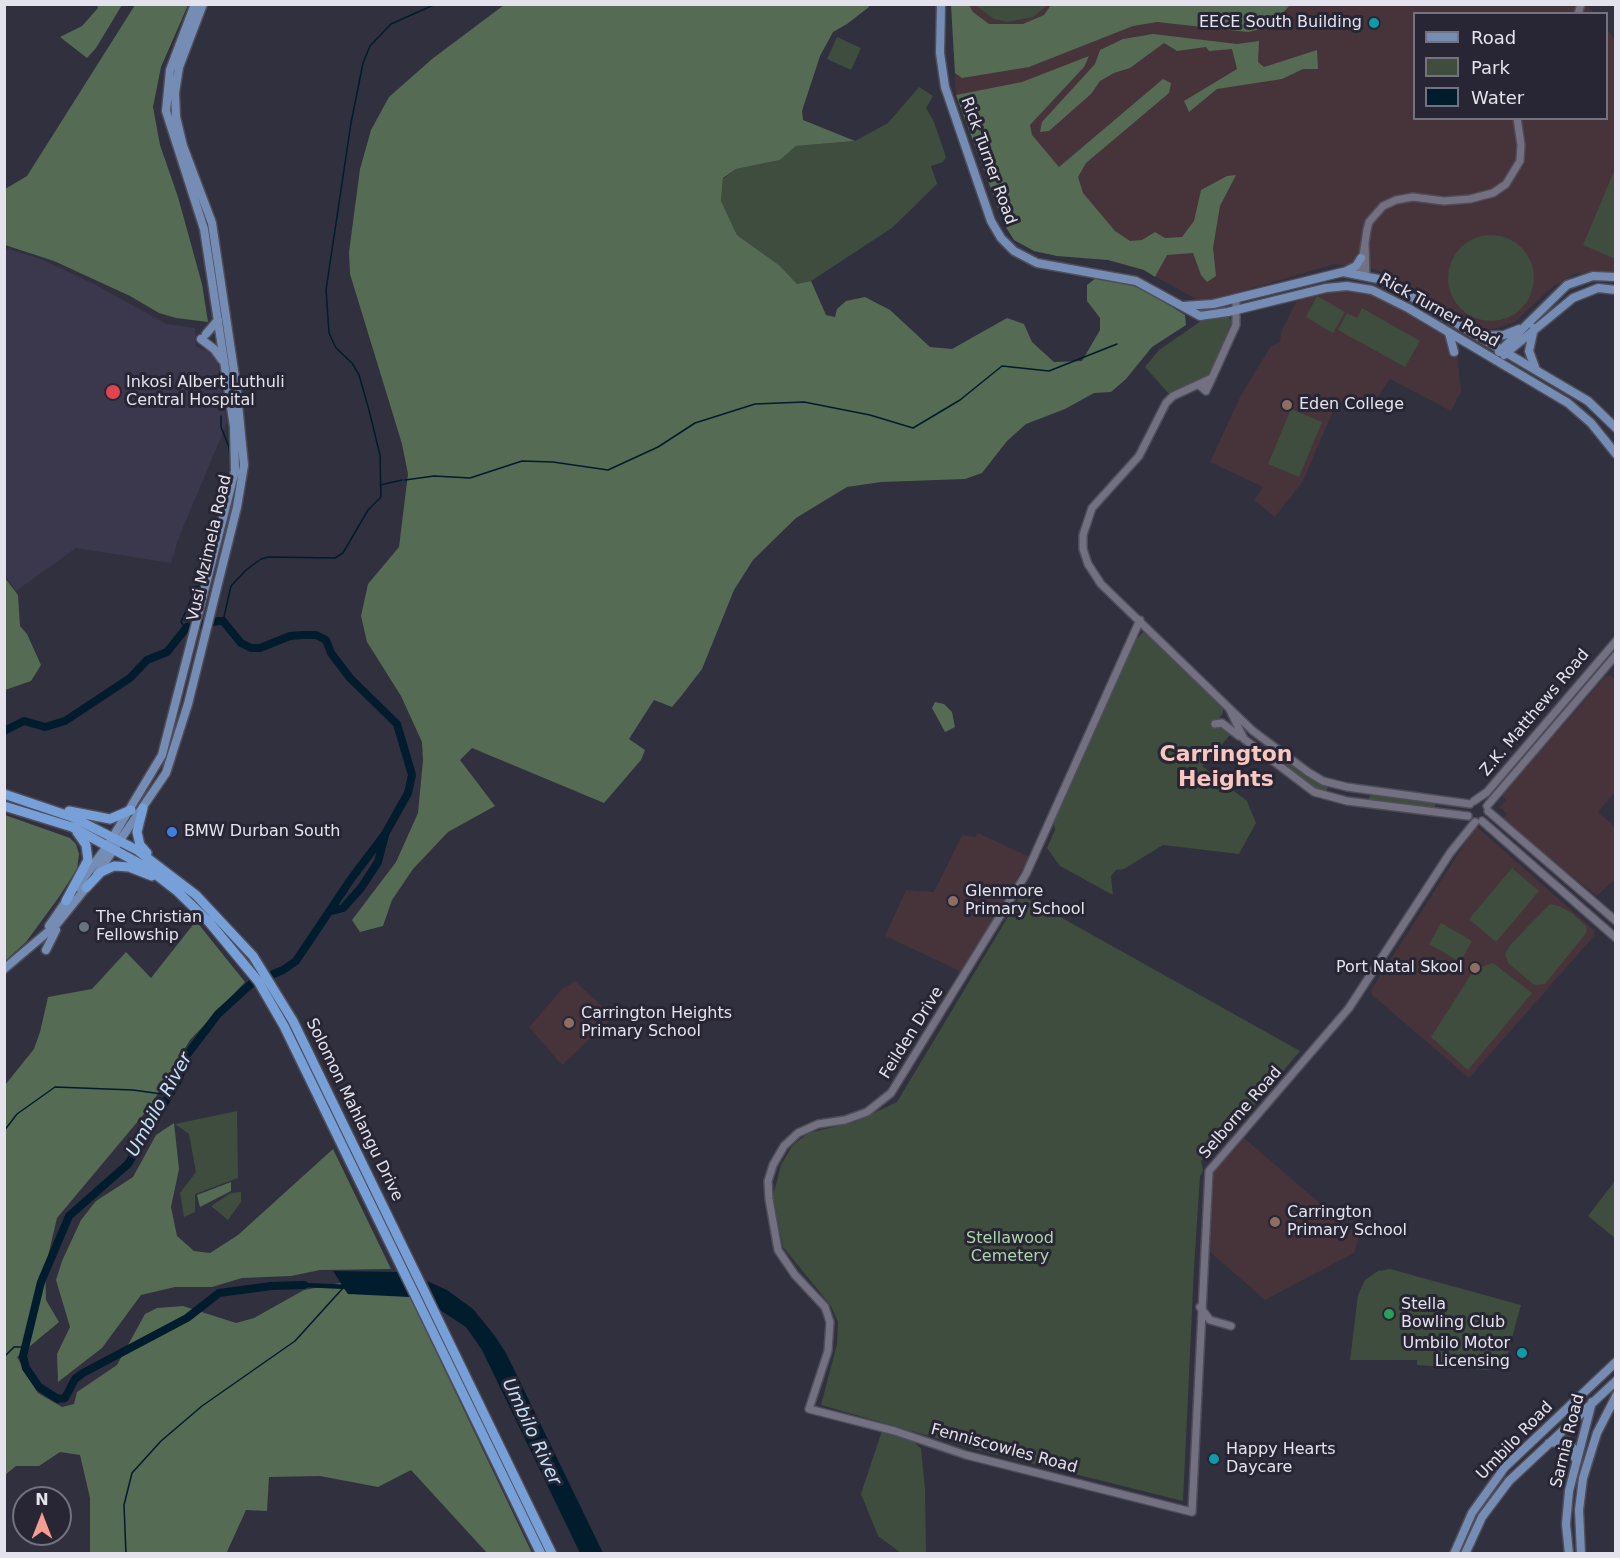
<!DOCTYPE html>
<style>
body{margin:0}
#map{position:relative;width:1620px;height:1558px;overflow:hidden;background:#31303e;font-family:"DejaVu Sans",sans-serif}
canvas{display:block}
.frame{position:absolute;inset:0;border:6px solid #e4e3ed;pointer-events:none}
.legend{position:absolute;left:1413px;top:12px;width:195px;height:108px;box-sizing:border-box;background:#282634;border:2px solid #73727e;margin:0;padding:8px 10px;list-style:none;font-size:18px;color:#e4e3ed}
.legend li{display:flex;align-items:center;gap:12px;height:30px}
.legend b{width:30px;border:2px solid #73727e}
.north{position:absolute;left:12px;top:1486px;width:60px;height:60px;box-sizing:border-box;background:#282634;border:2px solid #73727e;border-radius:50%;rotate:0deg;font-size:16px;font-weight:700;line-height:24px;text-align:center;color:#e4e3ed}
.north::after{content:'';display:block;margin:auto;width:21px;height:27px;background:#f59c93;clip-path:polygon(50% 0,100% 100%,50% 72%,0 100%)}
</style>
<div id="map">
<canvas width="1620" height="1558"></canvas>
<div class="frame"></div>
<ul class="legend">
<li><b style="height:8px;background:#758db5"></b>Road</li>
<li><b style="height:16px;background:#3e4d3d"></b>Park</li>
<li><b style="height:16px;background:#011c2d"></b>Water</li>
</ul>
<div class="north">N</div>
</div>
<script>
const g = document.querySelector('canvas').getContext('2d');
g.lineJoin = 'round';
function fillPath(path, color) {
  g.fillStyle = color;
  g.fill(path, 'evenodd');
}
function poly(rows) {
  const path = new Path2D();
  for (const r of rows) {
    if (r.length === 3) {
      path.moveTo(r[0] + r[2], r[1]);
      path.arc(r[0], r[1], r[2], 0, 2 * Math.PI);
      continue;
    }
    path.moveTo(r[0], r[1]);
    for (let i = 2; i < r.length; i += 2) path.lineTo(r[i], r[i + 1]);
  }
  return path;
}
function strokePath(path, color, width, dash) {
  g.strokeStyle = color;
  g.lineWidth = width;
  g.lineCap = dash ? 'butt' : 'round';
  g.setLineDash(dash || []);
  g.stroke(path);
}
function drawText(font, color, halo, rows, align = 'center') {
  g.font = font + ' "DejaVu Sans",sans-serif';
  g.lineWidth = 6;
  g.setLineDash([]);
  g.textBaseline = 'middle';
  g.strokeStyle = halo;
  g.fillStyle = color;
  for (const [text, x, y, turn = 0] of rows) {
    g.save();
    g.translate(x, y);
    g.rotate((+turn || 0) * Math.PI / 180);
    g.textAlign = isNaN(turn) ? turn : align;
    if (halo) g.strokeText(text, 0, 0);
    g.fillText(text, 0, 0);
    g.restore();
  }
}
const built = poly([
 [5,248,41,259,96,285,166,324,195,328,196,347,208,351,217,360,227,423,179,537,171,563,76,548,16,591,5,575]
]);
const education = poly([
 [951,5,1586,5,1594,13,1414,14,1414,118,1606,118,1607,29,1616,41,1615,271,1575,274,1552,287,1515,322,1490,330,1471,325,1375,269,1335,264,1215,299,1196,299,1143,270,1108,260,1057,256,1034,251,1014,240,1004,224,956,95],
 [1351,288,1375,292,1456,339,1461,392,1451,411,1390,379,1375,401,1347,396,1334,409,1303,481,1275,517,1254,500,1263,487,1210,462,1241,395,1271,346,1280,342,1281,332,1296,302,1308,294],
 [1610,675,1615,679,1615,792,1598,812,1615,827,1615,879,1597,896,1502,820,1507,814,1499,807,1506,800,1502,796,1605,677],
 [1476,826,1595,931,1594,936,1469,1078,1372,995,1371,990],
 [978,833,1030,857,962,972,885,936,906,890,934,892,962,835,975,837],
 [575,981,613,1017,562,1065,529,1027,562,989],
 [1244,1138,1359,1237,1354,1253,1265,1300,1209,1251,1208,1225,1213,1174]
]);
const green = poly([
 [975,5,1047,5,1033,17,1007,22,994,19],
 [837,37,861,48,851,70,827,59],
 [919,87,933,96,926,108,934,122,946,157,943,162,931,166,937,184,892,228,811,281,797,284,779,265,737,235,721,201,723,179,736,169,780,160,796,146,855,141,888,123],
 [1615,169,1615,259,1583,245],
 [1491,278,43],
 [1317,296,1345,312,1333,333,1306,317],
 [1362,308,1420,341,1405,367,1338,330,1347,313,1357,318],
 [1228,316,1232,321,1211,375,1170,395,1145,367,1159,350,1201,321],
 [1291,409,1322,422,1299,477,1268,464],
 [1143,632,1148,633,1223,707,1223,713,1217,721,1232,733,1202,766,1247,801,1256,823,1239,854,1163,845,1124,869,1116,870,1111,876,1113,895,1060,866,1047,848,1055,830,1053,820,1135,641],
 [1275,752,1311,778,1328,786,1326,794,1315,790,1271,757],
 [1371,793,1435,802,1435,809,1368,801],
 [1512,868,1539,891,1496,942,1469,919],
 [1021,895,1300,1051,1219,1147,1201,1161,1203,1171,1200,1176,1194,1268,1183,1501,978,1450,821,1405,837,1344,838,1322,831,1306,783,1247,773,1196,781,1165,792,1146,808,1133,855,1122,897,1102],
 [1550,904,1559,906,1572,913,1586,926,1587,932,1545,984,1534,985,1508,963,1505,954,1510,945],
 [1441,923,1472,941,1460,962,1429,944],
 [1493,963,1532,993,1468,1070,1431,1037,1474,970],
 [237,1111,238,1178,195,1194,195,1212,184,1217,180,1193,196,1172,189,1134,175,1124],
 [1615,1181,1616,1238,1615,1238,1588,1216],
 [241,1192,241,1202,228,1220,211,1206,231,1193],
 [1390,1269,1521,1305,1506,1360,1488,1370,1417,1365,1417,1360,1350,1360,1358,1295,1365,1280,1378,1271],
 [882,1431,911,1440,921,1448,925,1489,926,1553,901,1553,878,1536,861,1494]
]);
const forest = poly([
 [97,5,122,5,96,48,87,58,60,37,82,26,98,8],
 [135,5,188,5,161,67,153,107,160,145,178,197,202,284,208,322,176,318,159,313,130,296,54,261,5,245,5,189,27,176],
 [504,5,868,5,869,7,847,24,833,32,820,56,802,111,803,120,855,141,796,146,780,160,736,169,723,178,721,201,737,235,779,265,797,284,811,281,826,315,835,317,837,309,846,301,865,297,890,310,930,347,952,349,1007,318,1024,324,1032,342,1054,362,1082,361,1100,330,1100,318,1087,301,1087,285,1096,278,1109,278,1143,289,1185,315,1186,325,1152,347,1126,379,1111,392,1094,393,1065,409,1026,424,1007,441,982,473,965,479,881,482,847,487,796,518,753,560,734,590,702,669,682,695,672,707,654,700,629,739,645,750,641,760,604,803,472,748,460,760,495,806,448,832,413,869,392,900,383,926,360,932,352,920,396,862,418,813,423,760,422,742,401,696,367,642,361,616,368,584,399,547,408,474,402,444,350,274,349,252,360,169,371,130,389,97,432,59],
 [951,5,969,5,973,12,989,24,1023,24,1044,15,1051,5,1290,5,1270,27,1248,32,1157,22,1133,26,1029,67,962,78,955,73],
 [1153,34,1237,44,1259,41,1258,62,1264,67,1317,50,1318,69,1303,69,1282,79,1217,89,1189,112,1184,101,1237,69,1232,49,1209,51,1206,47,1177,51,1164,43,1130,68,1114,73,1100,81,1091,94,1049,131,1040,132,1042,122,1095,64,1100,50,1123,39],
 [1089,56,1084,67,1030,125,1032,135,1059,167,1163,79,1171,83,1169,93,1086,163,1078,177,1083,193,1115,231,1130,241,1142,240,1155,232,1165,238,1182,237,1194,221,1201,190,1227,176,1236,175,1220,206,1213,248,1216,276,1207,282,1201,275,1193,253,1167,255,1155,277,1144,270,1108,260,1057,256,1034,251,1014,240,1004,224,956,95,1022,82],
 [5,578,18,595,20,626,27,634,41,665,31,681,5,690],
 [935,702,944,704,952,712,955,727,945,732,932,708],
 [5,815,70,838,76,844,79,854,77,869,59,897,26,942,5,961],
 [196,921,245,982,190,1040,149,1108,57,1218,45,1269,46,1300,59,1322,17,1357,38,1393,62,1407,74,1404,77,1392,117,1365,145,1314,157,1308,183,1306,236,1323,254,1318,304,1290,340,1283,348,1294,376,1293,410,1297,532,1553,487,1553,411,1470,378,1487,320,1476,269,1477,267,1511,246,1510,226,1554,90,1553,90,1498,80,1455,60,1452,39,1466,16,1466,5,1475,5,1085,34,1049,40,1032,48,997,92,989,126,952,151,978],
 [174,1123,179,1169,171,1207,177,1236,194,1251,210,1253,238,1235,333,1149,391,1269,320,1270,291,1276,242,1278,212,1287,175,1287,141,1295,102,1348,58,1382,57,1354,70,1327,56,1280,62,1261,81,1220,96,1201,133,1177,156,1135],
 [231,1182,231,1191,200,1207,197,1195]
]);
const water = poly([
 [333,1271,398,1272,410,1297,348,1294],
 [427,1281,447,1290,473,1309,495,1336,507,1355,603,1553,580,1553,482,1350,466,1327,440,1310]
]);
const stream = poly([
 [221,416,221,427,229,447,231,467,229,480],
 [405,480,434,476,470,478,522,461,553,462,608,470,658,447,695,423,755,404,804,402,870,415,913,428,960,400,1002,366,1049,371,1117,344],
 [380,485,402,480],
 [223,621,231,586,246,570,261,559,269,557,335,558,343,553,368,510,381,497,380,455,369,410,359,375,352,363,336,348,329,333,326,290,351,123,363,63,370,46,391,24,436,4],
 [185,628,181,622,192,597,190,587,203,586],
 [4,1131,17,1114,55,1087,133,1090,169,1095],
 [4,1357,14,1347,24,1347],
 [126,1554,124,1505,132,1473,161,1441,202,1406,295,1341,343,1288]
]);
const canal = poly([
 [304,1285,349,1287]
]);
const river = poly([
 [4,731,24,721,45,727,65,721,130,678,147,660,167,652,187,627,218,621,223,621,241,643,251,648,260,648,290,636,303,635,316,635,326,640,331,653,350,678,397,724,412,775,408,793,385,834,351,879,296,961,283,970,252,983,218,1014,186,1056,179,1079,128,1164,69,1216,41,1282,23,1356,26,1368,39,1387,58,1399,65,1398,75,1379,83,1373,187,1318,219,1293,271,1286,304,1285],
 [332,911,343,908,361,888,378,862,385,835]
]);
const minor = poly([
 [1578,14,1581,4],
 [1365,243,1366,277],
 [1360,275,1367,230,1369,222,1383,206,1396,200,1413,197,1444,201,1470,199,1493,193,1506,184,1520,161,1521,145,1517,118],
 [1236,298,1236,325,1212,378,1173,396,1166,403,1139,456,1092,508,1083,535,1083,549,1088,564,1101,584,1229,708,1253,731,1308,772,1323,781,1347,787,1470,804],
 [1199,385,1206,391,1212,378],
 [1140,620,1026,874,891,1093,867,1112,845,1120,818,1124,798,1133,784,1146,773,1165,768,1181,769,1199,778,1250,795,1275,825,1307,830,1322,828,1351,809,1409,895,1431,966,1455,1192,1512,1209,1171,1349,1008,1450,853,1475,822],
 [1230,710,1244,739,1314,792,1347,801,1468,816],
 [1215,724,1222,723,1239,736],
 [1474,801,1487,792,1616,641],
 [1487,806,1616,655],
 [1488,811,1616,921],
 [1482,821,1616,938],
 [1200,1307,1210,1320,1231,1326]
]);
const major = poly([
 [941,4,940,53,945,87,991,221,1001,238,1014,251,1037,263,1136,281,1200,316,1228,312,1326,288,1347,286,1372,290,1408,308,1568,403,1591,423,1616,454],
 [1344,272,1356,266,1361,258],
 [1184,306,1213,304,1343,272,1378,279,1395,287,1588,401,1616,428],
 [1534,328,1529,351,1536,370],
 [1449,333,1454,352],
 [206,334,218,320],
 [1482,336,1504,335,1519,329],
 [201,339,214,349,222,360],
 [1499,352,1567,285,1593,276,1616,277],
 [1504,355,1573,298,1598,288,1616,290],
 [97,874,166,773,188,704,237,507,244,465,236,384,212,223,183,146,176,117,175,93,179,67,203,4],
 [77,887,108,845,162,755,235,471,234,427,204,229,166,111,170,70,195,4],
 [49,926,69,897],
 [46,950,56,930],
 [4,969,56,925,89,884],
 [1549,1443,1567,1441,1573,1448,1575,1458],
 [1454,1554,1472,1513,1505,1467,1616,1362],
 [1465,1554,1482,1517,1509,1481,1616,1381],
 [1569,1554,1566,1524,1569,1491,1592,1402],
 [1581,1554,1579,1510,1583,1478,1597,1433,1616,1396]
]);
const highway = poly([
 [4,794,72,817,137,850,196,895,253,956,293,1021,552,1554],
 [4,806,72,827,146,867,177,891,209,922,258,981,284,1026,541,1554],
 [143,808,137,832,140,845,147,853],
 [69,811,110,819,131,810],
 [86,888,101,872,114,866,129,867,152,876],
 [66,901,88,860,86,845,77,832]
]);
const markers = [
 [1374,23,6,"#0f9aa8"],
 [113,392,8,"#e0444e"],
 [1287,405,6,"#8d6e63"],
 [172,832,6,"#3f7fe0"],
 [953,901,6,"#8d6e63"],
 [84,927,6,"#6b7280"],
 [1475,968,6,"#8d6e63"],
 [569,1023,6,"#8d6e63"],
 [1275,1222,6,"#8d6e63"],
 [1389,1314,6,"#2e9e5b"],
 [1522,1353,6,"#0f9aa8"],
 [1214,1459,6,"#0f9aa8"]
];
const poiNames = [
 ["EECE South Building",1362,23,"right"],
 ["Inkosi Albert Luthuli",126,383],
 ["Central Hospital",126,401],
 ["Eden College",1299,405],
 ["BMW Durban South",184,832],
 ["Glenmore",965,892],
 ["Primary School",965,910],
 ["The Christian",96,918],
 ["Fellowship",96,936],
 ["Port Natal Skool",1463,968,"right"],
 ["Carrington Heights",581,1014],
 ["Primary School",581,1032],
 ["Carrington",1287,1213],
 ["Primary School",1287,1231],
 ["Stella",1401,1305],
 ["Bowling Club",1401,1323],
 ["Umbilo Motor",1510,1344,"right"],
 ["Licensing",1510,1362,"right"],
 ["Happy Hearts",1226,1450],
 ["Daycare",1226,1468]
];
const streetNames = [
 ["Rick Turner Road",988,161,70],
 ["Rick Turner Road",1439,311,29],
 ["Vusi Mzimela Road",210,548,-77],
 ["Z.K. Matthews Road",1535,713,-50],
 ["Feilden Drive",912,1033,-58],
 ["Solomon Mahlangu Drive",354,1110,64],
 ["Selborne Road",1241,1113,-49],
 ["Umbilo Road",1515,1441,-46],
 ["Sarnia Road",1568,1441,-76],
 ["Fenniscowles Road",1004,1449,15]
];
const parkNames = [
 ["Stellawood",1010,1239],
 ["Cemetery",1010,1257]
];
const waterNames = [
 ["Umbilo River",160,1105,-61],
 ["Umbilo River",531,1432,65]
];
const districtNames = [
 ["Carrington",1226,755],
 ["Heights",1226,780]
];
fillPath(built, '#3b384d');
fillPath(education, '#47333a');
fillPath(green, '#3e4d3d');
fillPath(forest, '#556b53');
fillPath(water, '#011c2d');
strokePath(stream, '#011c2d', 1.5);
strokePath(canal, '#011c2d', 4.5);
strokePath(river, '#011c2d', 8);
strokePath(minor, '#4e4d59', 10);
strokePath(major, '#4e4d59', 11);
strokePath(highway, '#4e4d59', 12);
strokePath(minor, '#727081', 7);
strokePath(major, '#758db5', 8);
strokePath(highway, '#77a0d8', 9);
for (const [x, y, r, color] of markers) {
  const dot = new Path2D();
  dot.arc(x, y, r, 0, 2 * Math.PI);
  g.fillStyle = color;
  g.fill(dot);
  strokePath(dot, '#282634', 2);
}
drawText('16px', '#e4e3ed', '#282634', poiNames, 'left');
drawText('16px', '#e4e3ed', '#282634', streetNames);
drawText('16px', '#acd5a8', '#282634', parkNames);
drawText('italic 18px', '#c2e3f9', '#282634', waterNames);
drawText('bold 22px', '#f9c6c0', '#282634', districtNames);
</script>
